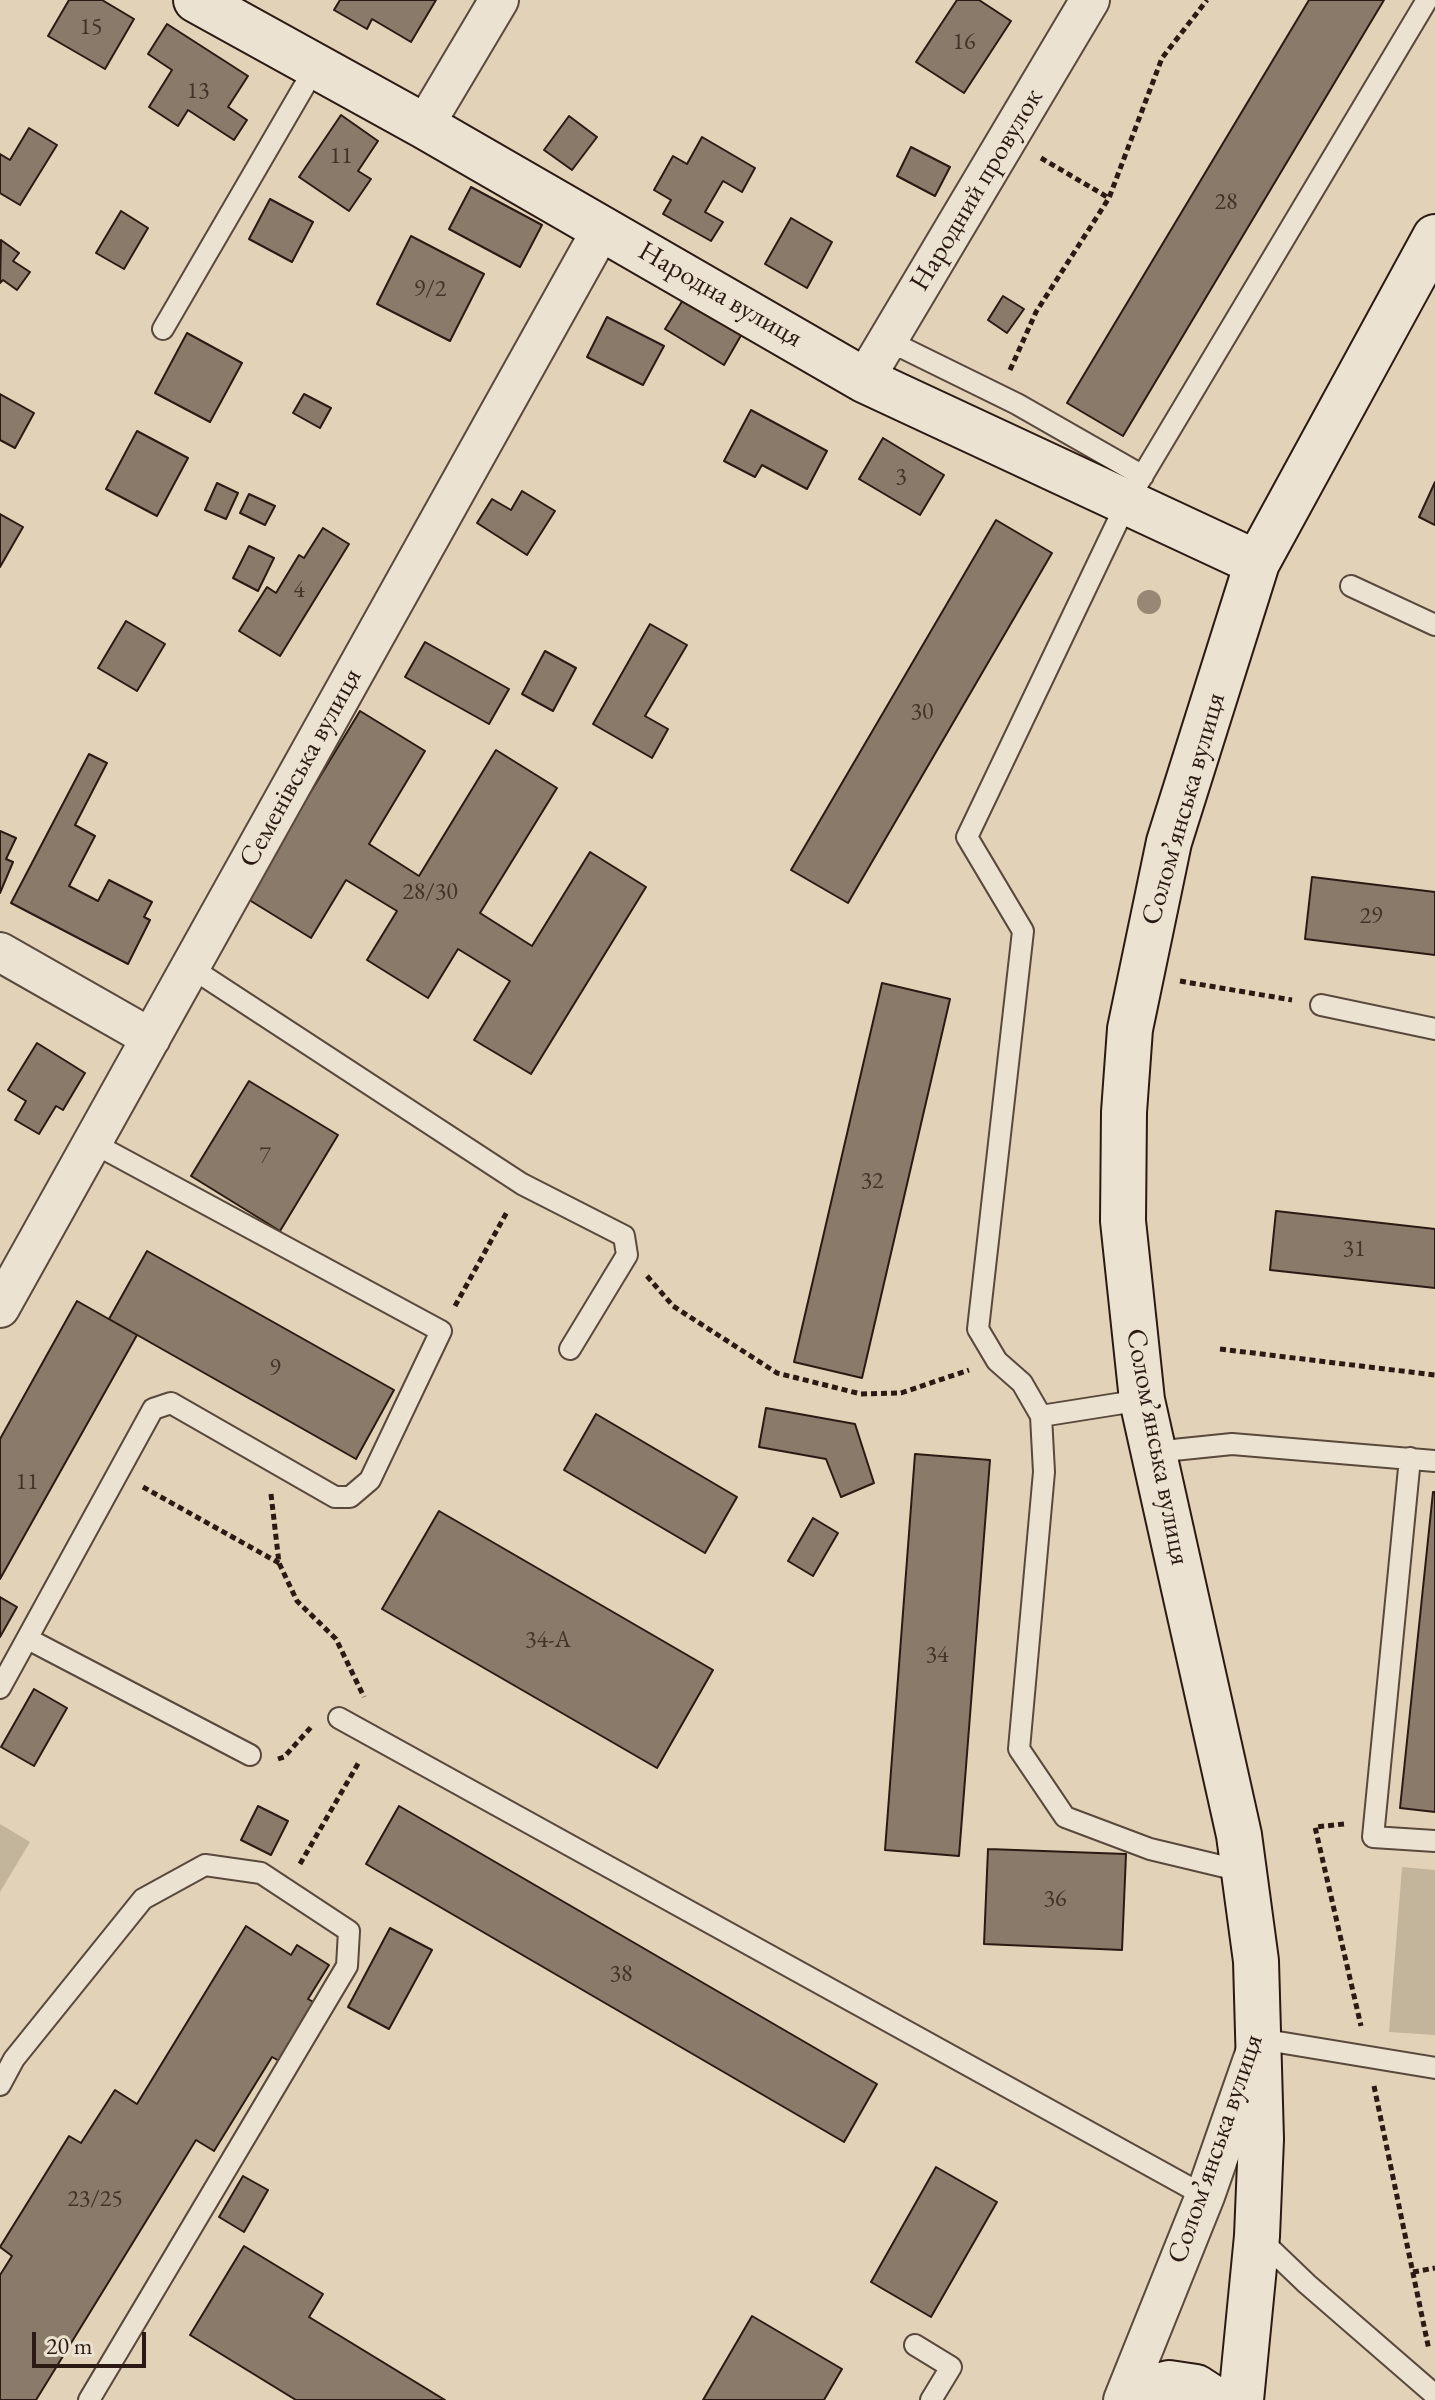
<!DOCTYPE html>
<meta charset="utf-8">
<style>
body{margin:0}
#map{position:relative;width:1435px;height:2400px;overflow:hidden;background:#e2d3b8;font-family:"EB Garamond",serif}
canvas{display:block}
.scale{position:absolute;left:32px;top:2332px;width:114px;height:36px;box-sizing:border-box;border:4px solid #2b1a13;border-top:0;padding-left:10px;font-size:24px;line-height:28px;white-space:nowrap;color:#2b1a13;-webkit-text-stroke:6px #ece2d1;paint-order:stroke}
</style>
<div id="map">
<canvas width="1435" height="2400"></canvas>
<div class="scale">20 m</div>
</div>
<script>
const g = document.querySelector('canvas').getContext('2d');
g.lineJoin = 'round';
function fillPath(path, color) {
  g.fillStyle = color;
  g.fill(path, 'evenodd');
}
function poly(rows) {
  const path = new Path2D();
  for (const r of rows) {
    path.moveTo(r[0], r[1]);
    for (let i = 2; i < r.length; i += 2) path.lineTo(r[i], r[i + 1]);
  }
  return path;
}
function strokePath(path, color, width, dash) {
  g.strokeStyle = color;
  g.lineWidth = width;
  g.lineCap = dash ? 'butt' : 'round';
  g.setLineDash(dash || []);
  g.stroke(path);
}
function drawText(font, color, halo, rows, align = 'center') {
  g.font = font + ' "EB Garamond",serif';
  g.lineWidth = 6;
  g.setLineDash([]);
  g.textBaseline = 'middle';
  g.strokeStyle = halo;
  g.fillStyle = color;
  for (const [text, x, y, turn = 0] of rows) {
    g.save();
    g.translate(x, y);
    g.rotate((+turn || 0) * Math.PI / 180);
    g.textAlign = isNaN(turn) ? turn : align;
    if (halo) g.strokeText(text, 0, 0);
    g.fillText(text, 0, 0);
    g.restore();
  }
}
const green = poly([
 [0,1824,30,1842,0,1892],
 [1402,1867,1435,1870,1435,2035,1389,2032]
]);
const building = poly([
 [69,0,102,0,134,19,105,69,48,36,69,0],
 [340,0,436,0,411,42,372,19,367,29,334,10,340,0],
 [957,0,979,0,1011,21,964,93,916,62,957,0],
 [1309,0,1384,0,1123,436,1067,403,1309,0],
 [167,24,248,76,228,107,247,120,234,140,188,110,178,126,149,107,172,70,148,54,167,24],
 [341,115,378,141,358,171,371,179,349,211,299,177,341,115],
 [569,116,597,137,572,170,544,150,569,116],
 [29,128,57,145,20,205,0,193,0,154,10,160,29,128],
 [702,137,755,168,742,192,723,181,705,212,723,222,711,241,663,214,671,200,654,190,673,156,687,164,702,137],
 [911,147,950,167,935,196,897,176,911,147],
 [471,187,542,225,520,267,449,229,471,187],
 [270,199,313,222,292,262,249,239,270,199],
 [121,211,148,228,124,269,96,253,121,211],
 [791,218,832,242,807,288,765,264,791,218],
 [411,236,484,274,450,341,377,304,411,236],
 [1,240,19,253,13,261,30,272,17,290,3,280,0,283,1,240],
 [686,295,743,332,724,365,665,329,686,295],
 [1003,296,1024,309,1007,333,988,320,1003,296],
 [607,317,664,346,643,385,587,357,607,317],
 [187,333,242,363,210,422,155,393,187,333],
 [0,394,34,413,15,448,0,440,0,394],
 [304,394,331,408,320,428,293,413,304,394],
 [751,410,827,451,807,489,762,465,755,477,724,461,751,410],
 [137,431,188,458,157,516,106,489,137,431],
 [883,438,944,475,920,515,859,479,883,438],
 [1435,482,1435,525,1419,517,1435,482],
 [217,483,238,493,226,519,205,510,217,483],
 [522,491,555,511,527,555,477,523,492,499,511,510,522,491],
 [249,494,275,506,265,525,240,513,249,494],
 [0,514,23,527,0,567,0,514],
 [996,520,1052,553,848,903,791,870,996,520],
 [323,528,349,544,280,656,239,631,267,587,276,593,299,555,304,558,323,528],
 [249,546,274,558,258,591,233,578,249,546],
 [126,621,165,644,137,691,98,668,126,621],
 [650,624,687,645,645,716,668,729,652,758,593,724,650,624],
 [425,642,509,689,489,724,405,677,425,642],
 [545,651,576,668,553,711,522,694,545,651],
 [360,711,425,751,369,844,419,876,496,750,557,788,480,913,532,946,590,852,646,887,531,1074,474,1040,510,981,458,949,428,998,367,960,397,911,346,880,311,938,246,898,360,711],
 [89,754,107,763,75,825,95,836,69,886,98,901,109,880,152,902,144,917,150,920,128,964,11,903,89,754],
 [0,831,16,838,6,859,13,862,0,893,0,831],
 [1312,877,1435,892,1435,955,1305,939,1312,877],
 [882,983,950,999,862,1378,794,1362,882,983],
 [37,1043,85,1073,63,1110,56,1106,39,1134,15,1120,26,1101,8,1090,37,1043],
 [249,1081,338,1135,280,1231,191,1176,249,1081],
 [1276,1211,1435,1229,1435,1288,1270,1270,1276,1211],
 [147,1251,394,1390,356,1459,109,1319,147,1251],
 [77,1301,137,1335,0,1579,0,1439,77,1301],
 [766,1408,855,1424,874,1483,841,1497,826,1459,759,1447,766,1408],
 [596,1414,737,1497,705,1553,564,1470,596,1414],
 [915,1454,990,1460,959,1856,885,1850,915,1454],
 [1433,1492,1435,1492,1435,1812,1400,1808,1433,1492],
 [439,1511,713,1670,657,1768,382,1609,439,1511],
 [813,1518,838,1533,813,1576,788,1561,813,1518],
 [0,1597,17,1607,0,1637,0,1597],
 [34,1689,67,1708,34,1766,1,1747,34,1689],
 [258,1806,288,1821,271,1855,241,1840,258,1806],
 [399,1806,877,2084,844,2142,366,1864,399,1806],
 [988,1849,1126,1854,1122,1950,984,1944,988,1849],
 [246,1926,291,1955,297,1945,329,1965,308,1999,317,2004,281,2062,272,2057,214,2151,196,2140,36,2400,0,2400,0,2275,12,2256,0,2247,69,2136,81,2143,115,2090,137,2104,246,1926],
 [390,1928,432,1950,389,2029,348,2007,390,1928],
 [936,2167,997,2202,931,2317,871,2282,936,2167],
 [243,2176,268,2190,244,2232,219,2217,243,2176],
 [244,2246,323,2294,309,2317,445,2400,296,2400,190,2335,244,2246],
 [752,2316,842,2369,824,2400,703,2400,752,2316]
]);
const path = poly([
 [1041,158,1109,198],
 [1010,370,1036,312,1109,198,1162,58,1207,0],
 [1180,981,1292,1000],
 [647,1276,673,1306,777,1373,861,1394,901,1393,969,1370],
 [455,1306,508,1210],
 [1220,1349,1435,1375],
 [143,1487,279,1563],
 [271,1494,279,1563,297,1601,336,1639,364,1697],
 [278,1759,284,1757,313,1725],
 [1344,1824,1315,1827,1361,2026],
 [300,1864,359,1762],
 [1374,2086,1429,2350],
 [1413,2272,1435,2268]
]);
const lane = poly([
 [163,329,316,66],
 [883,348,903,348,1017,404,1143,476],
 [1351,586,1435,625],
 [190,967,522,1184,624,1236,627,1255,570,1349],
 [1321,1005,1435,1029],
 [1041,1416,1142,1400],
 [1154,1452,1232,1444,1435,1461],
 [1410,1458,1373,1837,1435,1841],
 [28,1639,250,1755],
 [0,1688,153,1409,171,1403,335,1497,350,1497,370,1480,441,1331,93,1143],
 [339,1718,1205,2196],
 [1246,1872,1150,1849,1065,1817,1019,1749,1044,1472,1041,1416,1022,1383,997,1361,978,1329,1023,931,967,837,1128,500,1427,0],
 [1260,2039,1435,2068],
 [0,2085,14,2059,143,1899,205,1865,261,1873,349,1931,347,1966,89,2400],
 [1260,2239,1307,2284,1435,2395],
 [915,2345,951,2367,931,2400]
]);
const street = poly([
 [424,126,499,0],
 [864,380,1090,0],
 [0,952,151,1038],
 [0,1308,603,227],
 [1123,2400,1205,2196,1255,2053]
]);
const secondary = poly([
 [196,0,424,126,864,380,1257,563],
 [1133,2400,1146,2389,1169,2383,1196,2387,1216,2400],
 [1241,2400,1257,2236,1261,2139,1256,1961,1239,1835,1142,1400,1123,1221,1124,1112,1130,1029,1169,842,1257,563,1435,237]
]);
const trees = [
 [1149,602]
];
const numberNames = [
 ["15",91,27],
 ["16",964,42],
 ["13",198,91],
 ["11",341,156],
 ["28",1226,202],
 ["9/2",430,289],
 ["3",901,477],
 ["4",299,590],
 ["30",922,712],
 ["28/30",430,892],
 ["29",1371,916],
 ["7",265,1156],
 ["32",872,1181],
 ["31",1354,1249],
 ["9",275,1368],
 ["11",27,1482],
 ["34-А",548,1640],
 ["34",937,1655],
 ["36",1055,1899],
 ["38",621,1974],
 ["23/25",95,2199]
];
const streetNames = [
 ["Народний провулок",977,190,-59],
 ["Народна вулиця",720,295,30],
 ["Семенівська вулиця",301,768,-61],
 ["Соломʼянська вулиця",1184,809,-74],
 ["Соломʼянська вулиця",1157,1447,79],
 ["Соломʼянська вулиця",1216,2149,-71]
];
fillPath(green, '#c3b49c');
fillPath(building, '#8a7a69');
strokePath(building, '#2b1a13', 2);
strokePath(lane, '#59483c', 24);
strokePath(street, '#59483c', 42);
strokePath(secondary, '#2b1a13', 48);
strokePath(path, '#2b1a13', 5, [6, 4]);
strokePath(lane, '#ece2d1', 20);
strokePath(street, '#ece2d1', 38);
strokePath(secondary, '#ece2d1', 44);
g.fillStyle = '#978774';
for (const [x, y] of trees) {
  g.beginPath();
  g.arc(x, y, 12, 0, 2 * Math.PI);
  g.fill();
}
drawText('24px', '#433228', null, numberNames);
drawText('28px', '#2b1a13', '#ece2d1', streetNames);
</script>
